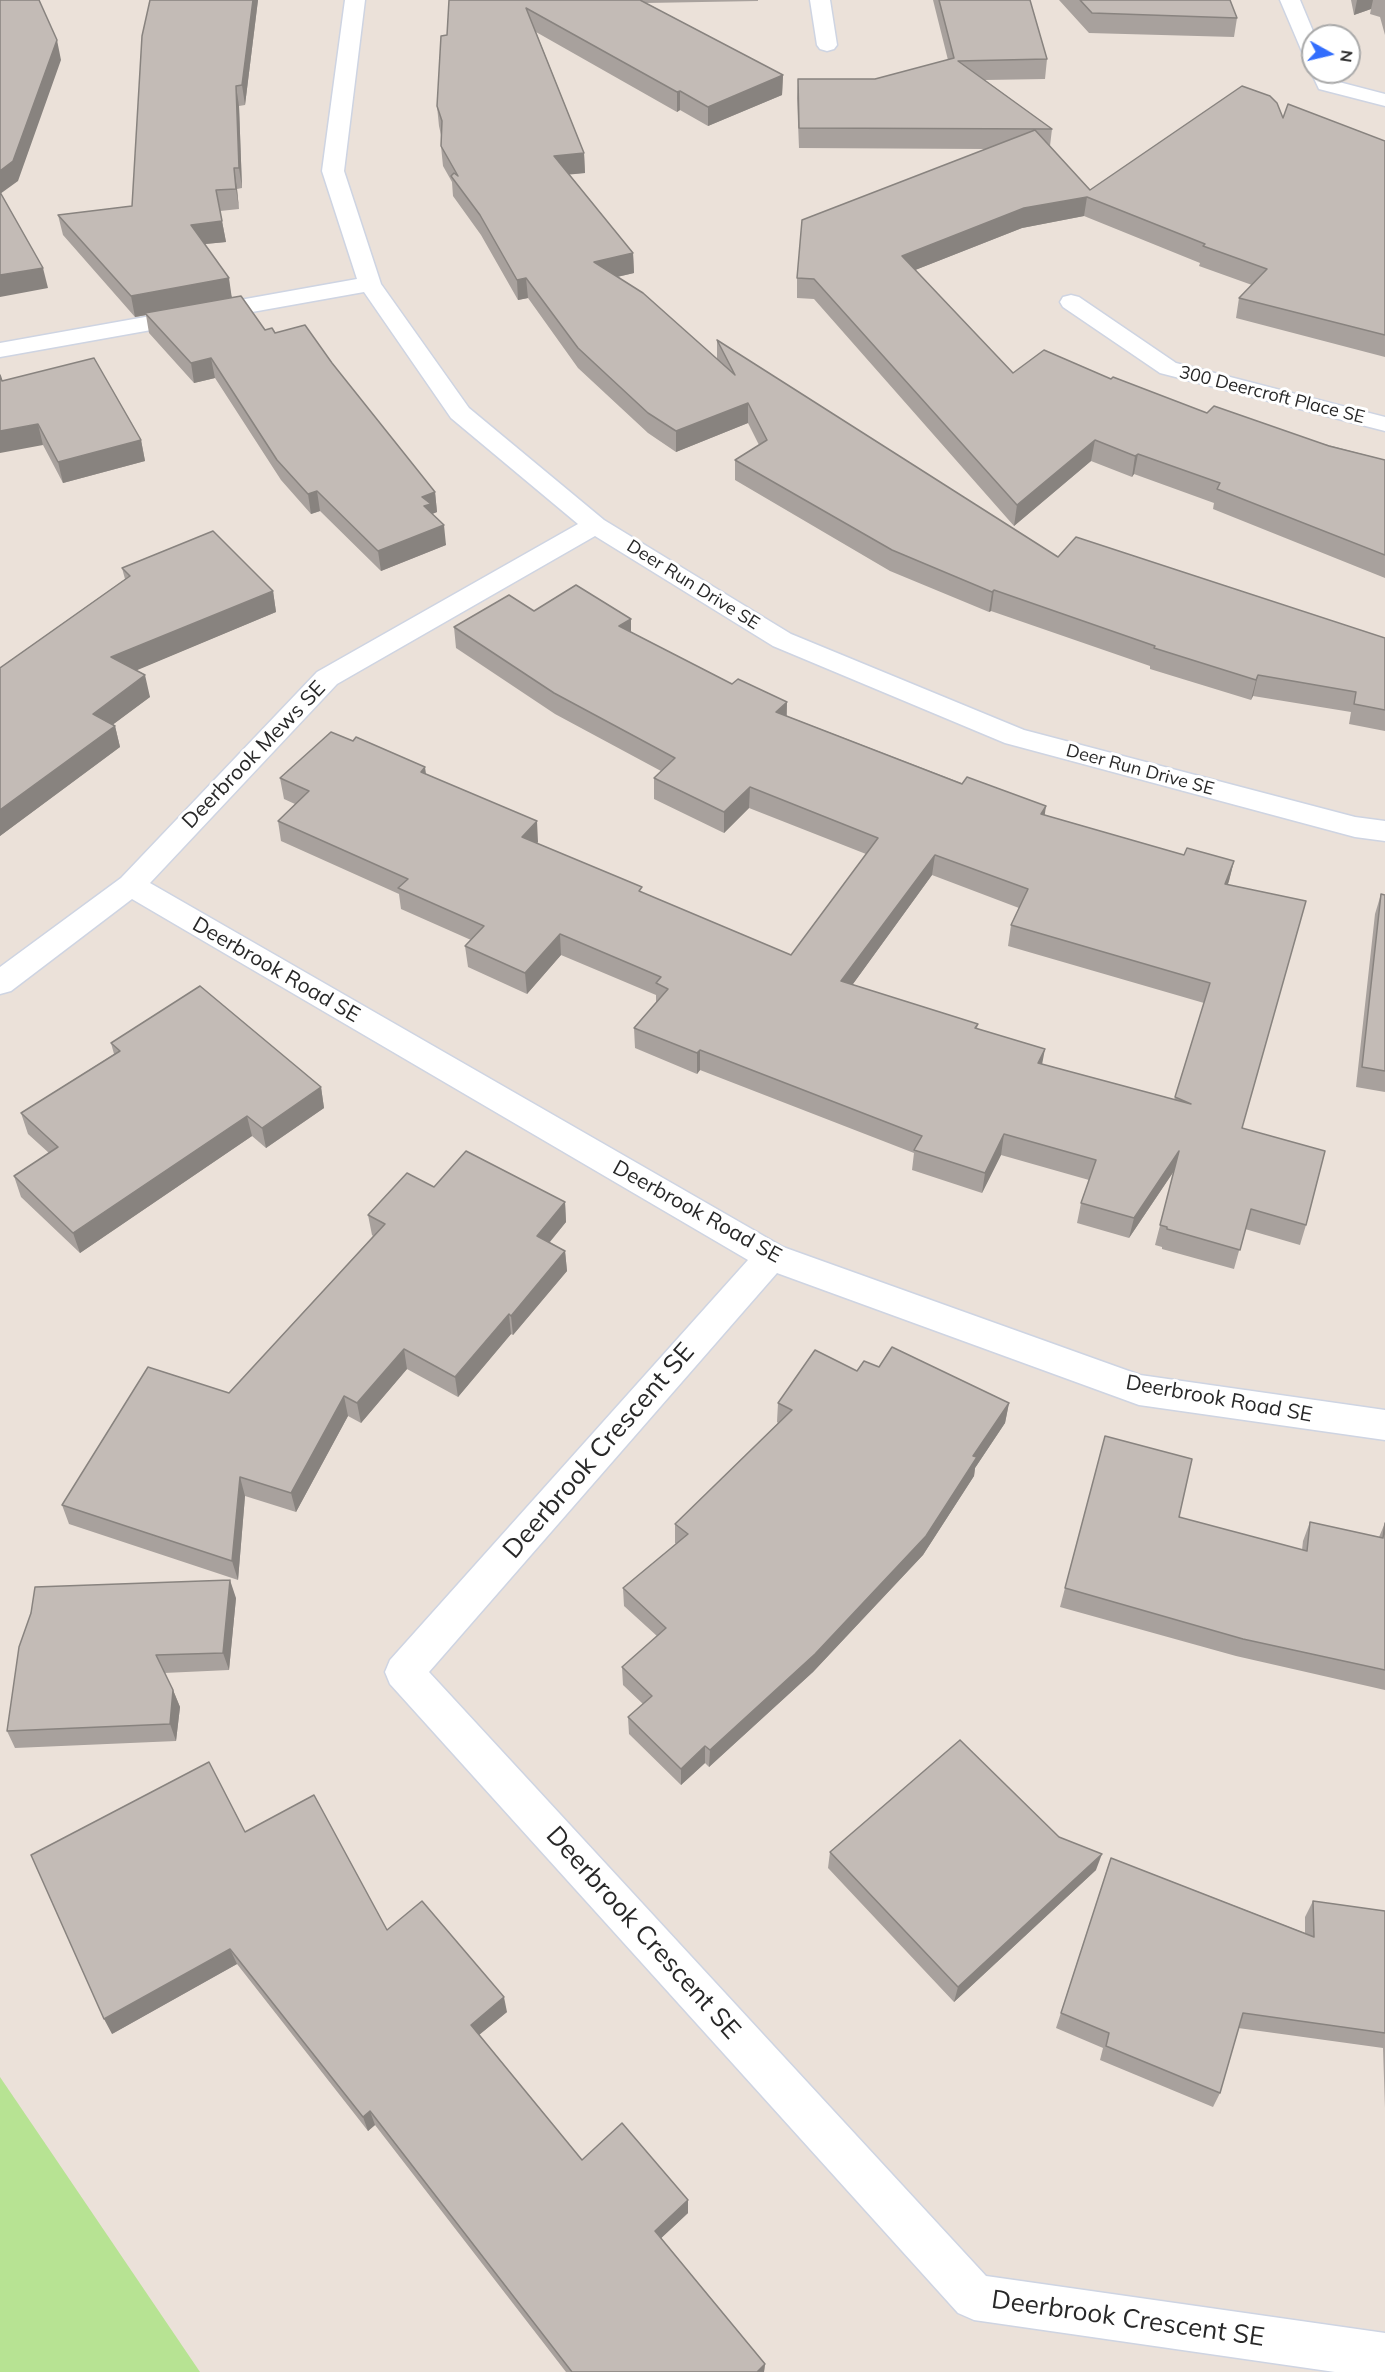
<!DOCTYPE html>
<style>
body{margin:0}
#map{position:relative;width:1385px;height:2372px;overflow:hidden;background:#ebe1d9;font-family:Mulish,sans-serif}
canvas{display:block}
.north{position:absolute;left:1301px;top:24px;width:60px;height:60px;box-sizing:border-box;background:#fff;border:2px solid #a9a9a9;border-radius:50%;rotate:98deg;font-size:16px;font-weight:700;line-height:24px;text-align:center;color:#282828}
.north::after{content:'';display:block;margin:auto;width:21px;height:27px;background:#336efd;clip-path:polygon(50% 0,100% 100%,50% 72%,0 100%)}
</style>
<div id="map">
<canvas width="1385" height="2372"></canvas>
<div class="north">N</div>
</div>
<script>
const g = document.querySelector('canvas').getContext('2d');
g.lineJoin = 'round';
function fillPath(path, color) {
  g.fillStyle = color;
  g.fill(path, 'evenodd');
}
function poly(rows) {
  const path = new Path2D();
  for (const r of rows) {
    path.moveTo(r[0], r[1]);
    for (let i = 2; i < r.length; i += 2) path.lineTo(r[i], r[i + 1]);
  }
  return path;
}
function strokePath(path, color, width, dash) {
  g.strokeStyle = color;
  g.lineWidth = width;
  g.lineCap = dash ? 'butt' : 'round';
  g.setLineDash(dash || []);
  g.stroke(path);
}
function drawText(font, color, halo, rows, align = 'center') {
  g.font = font + ' Mulish,sans-serif';
  g.lineWidth = 6;
  g.setLineDash([]);
  g.textBaseline = 'middle';
  g.strokeStyle = halo;
  g.fillStyle = color;
  for (const [text, x, y, turn = 0] of rows) {
    g.save();
    g.translate(x, y);
    g.rotate((+turn || 0) * Math.PI / 180);
    g.textAlign = isNaN(turn) ? turn : align;
    if (halo) g.strokeText(text, 0, 0);
    g.fillText(text, 0, 0);
    g.restore();
  }
}
const green = poly([
 [0,2077,53,2155,200,2372,0,2372]
]);
const minor = poly([
 [345,0,365,0,344,171,381,284,469,408,604,520,791,634,1024,730,1355,817,1385,821,1385,841,1355,837,1005,743,773,646,595,536,337,684,150,883,783,1247,1140,1375,1385,1410,1385,1440,1139,1405,777,1273,429,1672,986,2276,1385,2333,1385,2372,1335,2372,974,2320,958,2313,390,1684,385,1672,390,1660,748,1260,132,899,11,991,0,994,0,967,121,878,317,672,578,524,451,418,364,292,0,357,0,343,357,279,322,171,345,0],
 [810,0,830,0,837,45,834,49,827,51,820,49,817,45,810,0],
 [1280,0,1300,0,1315,36,1313,36,1313,60,1306,58,1303,54,1280,0],
 [1313,69,1313,72,1331,72,1335,81,1385,94,1385,106,1319,89,1311,72,1313,69],
 [1071,295,1079,297,1176,363,1385,417,1385,431,1160,373,1063,307,1060,302,1063,297,1071,295]
]);
const wall = poly([
 [150,0,258,0,245,105,239,106,242,188,237,189,239,209,220,211,226,242,205,244,232,297,265,330,275,333,332,363,435,492,437,512,432,514,446,545,381,571,320,511,311,514,281,480,215,378,194,383,149,333,146,315,135,317,63,235,58,215,132,206],
 [449,0,758,0,758,1,646,3,783,75,782,95,708,126,680,110,677,112,536,32,584,153,585,173,569,174,633,253,634,273,617,277,717,359,717,340,1058,557,1385,638,1385,731,1349,724,1351,712,1253,696,1251,700,1150,669,1150,666,991,611,989,612,890,571,735,480,735,460,759,445,748,423,676,452,648,433,578,368,528,298,518,300,481,235,453,196,452,182,443,166,441,146,441,135,439,126,437,106,447,35],
 [933,0,1030,0,1047,59,1045,79,985,80,1052,129,1050,146,1090,190,1283,118,1385,141,1385,357,1236,318,1239,298,1252,285,1199,266,1200,263,1084,216,1022,228,915,270,1013,373,1111,379,1207,413,1385,460,1385,578,1213,509,1214,503,1134,474,1132,477,1091,461,1014,526,814,299,797,298,797,278,987,149,799,148,797,98,798,79,875,79,948,60],
 [1059,0,1230,0,1237,18,1234,37,1089,33],
 [1351,0,1385,0,1385,35,1380,17,1370,14,1371,9,1354,15],
 [2,381,141,440,145,461,63,483,43,445],
 [122,568,273,591,276,612,136,670,150,697,113,724,115,726,120,747,0,836,0,668,125,579],
 [534,611,631,632,732,684,787,702,787,716,1045,815,1184,855,1234,861,1228,884,1242,1128,1306,1225,1300,1245,1245,1229,1234,1269,1162,1249,1162,1247,1155,1245,1174,1171,1129,1238,1077,1223,1081,1203,1089,1180,1001,1155,982,1193,912,1170,914,1153,700,1070,697,1074,635,1048,634,1028,656,1003,656,995,561,955,527,994,468,967,465,946,471,940,401,909,399,894,281,841,278,821,295,804,284,799,280,778,426,774,538,842,537,843,643,893,791,955,866,854,749,808,724,833,654,799,654,778,661,771,555,714,456,648,454,627],
 [932,875,1019,908,1011,925,1008,946,1204,1003,1174,1100,1042,1064,977,1028,978,1024,852,985],
 [1381,894,1385,895,1385,1092,1356,1087,1375,914],
 [111,1043,321,1087,324,1108,266,1148,252,1136,80,1253,21,1197,14,1176,49,1153,28,1134,21,1113,114,1054],
 [434,1187,565,1202,566,1222,550,1242,565,1251,567,1271,513,1335,511,1334,458,1397,407,1369,361,1423,348,1416,296,1512,245,1496,238,1580,69,1524,62,1505,229,1393,373,1236,372,1235,368,1215],
 [879,1367,1009,1403,1005,1423,975,1468,974,1476,923,1555,813,1672,709,1767,705,1763,681,1785,629,1734,628,1717,643,1704,623,1685,622,1667,657,1636,624,1606,623,1588,676,1544,675,1543,675,1524,778,1423,777,1422,778,1403,857,1371],
 [1105,1436,1179,1517,1302,1550,1303,1541,1310,1522,1379,1537,1385,1523,1385,1690,1236,1656,1060,1607],
 [236,1598,229,1670,164,1673,173,1690,180,1707,176,1741,15,1748,7,1731],
 [245,1832,387,1930,507,2012,479,2035,582,2160,688,2200,688,2213,661,2238,765,2364,764,2372,566,2372,375,2125,368,2131,237,1964,112,2034],
 [1059,1837,1096,1870,954,2002,828,1868,830,1852],
 [1111,1858,1305,1933,1305,1917,1313,1901,1385,1911,1385,2108,1383,2048,1238,2028,1220,2093,1213,2107,1100,2060,1103,2048,1056,2028]
]);
const shadedWall = poly([
 [253,0,258,0,245,105,242,85],
 [1357,0,1373,0,1371,9,1354,15],
 [57,40,61,60,18,181,0,194,0,171],
 [783,75,782,95,708,126,708,107],
 [236,86,239,106,242,188,239,168],
 [680,91,680,110,677,112,677,92],
 [584,153,585,173,555,176,554,156],
 [234,168,237,189,239,209,236,189],
 [1087,197,1084,216,1022,228,900,276,902,256,1024,208],
 [222,221,226,242,195,245,191,225],
 [633,253,634,273,595,282,594,262],
 [43,268,48,288,0,297,0,275],
 [229,278,232,299,145,313,146,315,135,317,131,296],
 [526,278,528,298,518,300,517,280],
 [211,358,215,378,194,383,191,363],
 [748,403,748,423,676,452,676,431],
 [38,424,43,445,0,453,0,431],
 [141,440,145,461,63,483,58,462],
 [1095,440,1091,461,1014,526,1017,505],
 [1138,454,1134,474,1132,477,1135,456],
 [317,491,320,511,311,514,308,494],
 [435,492,437,512,432,514,426,526,422,497],
 [444,525,446,545,381,571,378,551],
 [994,590,991,611,989,612,992,592],
 [273,591,276,612,116,679,111,657],
 [631,619,631,639,619,626],
 [145,675,150,697,99,735,93,714],
 [1258,675,1253,696,1251,700,1256,680],
 [787,702,786,722,776,712],
 [115,726,120,747,0,836,0,810],
 [425,767,428,788,421,772],
 [750,787,749,808,724,833,724,812],
 [1046,806,1043,827,1041,814],
 [537,821,538,842,524,857,522,837],
 [935,855,932,875,840,1002,841,981],
 [1234,861,1229,881,1220,904,1225,884],
 [560,934,561,955,527,994,525,973],
 [1045,1049,1041,1070,1038,1063],
 [700,1050,700,1070,697,1074,697,1053],
 [321,1087,324,1108,266,1148,262,1128],
 [247,1116,252,1136,80,1253,73,1233],
 [1004,1134,1001,1155,982,1193,985,1173],
 [1179,1151,1174,1171,1129,1238,1134,1218],
 [565,1202,566,1222,538,1256,537,1236],
 [565,1251,567,1271,513,1335,511,1316],
 [509,1314,511,1334,458,1397,455,1377],
 [404,1349,407,1369,361,1423,357,1403],
 [344,1396,348,1416,296,1512,291,1493],
 [1009,1403,1005,1423,975,1468,974,1476,923,1555,813,1672,709,1767,710,1750,973,1456],
 [240,1477,245,1496,238,1580,232,1561],
 [230,1580,236,1598,229,1670,223,1653],
 [173,1690,180,1707,176,1741,170,1724],
 [705,1746,705,1763,681,1785,681,1769],
 [1102,1854,1096,1870,954,2002,958,1987],
 [230,1949,237,1964,112,2034,104,2019],
 [504,1997,507,2012,474,2039,471,2025],
 [370,2111,375,2125,368,2131,363,2117],
 [688,2200,688,2213,656,2243,655,2231],
 [765,2364,764,2372,757,2372]
]);
const building = poly([
 [0,0,39,0,57,40,13,161,0,171,0,0],
 [150,0,253,0,242,85,236,86,239,168,234,168,236,189,216,190,222,221,191,225,229,278,131,296,58,215,132,206,142,36,150,0],
 [449,0,640,0,783,75,708,107,680,91,677,92,526,8,584,153,554,156,633,253,594,262,643,293,735,375,717,340,1058,557,1076,537,1385,638,1385,710,1354,704,1356,692,1258,675,1256,680,1154,648,1155,646,994,590,992,592,892,550,735,460,767,440,748,403,676,431,648,413,578,348,526,278,517,280,480,215,451,176,454,173,458,176,441,146,442,121,437,106,441,36,447,35,449,0],
 [939,0,1030,0,1047,59,958,61,1052,129,799,128,798,79,875,79,954,58,939,0],
 [1080,0,1230,0,1237,18,1092,13,1080,0],
 [1242,86,1270,96,1277,103,1283,118,1288,104,1385,141,1385,335,1239,298,1267,269,1203,246,1205,244,1087,197,1024,208,902,256,1013,373,1044,350,1111,379,1113,377,1207,413,1214,406,1329,446,1385,460,1385,555,1217,489,1220,483,1138,454,1135,456,1095,440,1017,505,814,279,797,278,802,220,1035,130,1090,190,1242,86],
 [0,192,43,268,0,275,0,192],
 [241,296,265,330,272,328,275,333,305,325,332,363,435,492,422,497,431,504,424,506,444,525,378,551,317,491,308,494,277,460,211,358,191,363,145,313,241,296],
 [94,358,141,440,58,462,38,424,0,431,0,375,2,381,94,358],
 [213,531,273,591,111,657,145,675,93,714,115,726,0,810,0,668,130,576,122,568,213,531],
 [576,585,631,619,619,626,732,684,738,679,787,702,776,712,962,784,967,777,1046,806,1041,814,1184,855,1187,848,1234,861,1225,884,1306,901,1242,1128,1325,1151,1306,1225,1251,1209,1240,1250,1167,1229,1167,1227,1160,1225,1179,1151,1134,1218,1081,1203,1096,1160,1004,1134,985,1173,914,1150,922,1136,700,1050,697,1053,634,1028,668,989,656,983,661,977,560,934,525,973,465,946,484,926,398,888,408,879,278,821,309,791,280,778,331,732,353,741,356,737,425,767,421,772,537,821,522,837,642,887,639,891,791,955,878,838,750,787,724,812,654,778,675,758,554,693,454,627,509,595,534,611,576,585],
 [935,855,1028,889,1011,925,1210,983,1175,1097,1191,1104,1038,1063,1045,1049,975,1028,978,1024,841,981,935,855],
 [1381,894,1385,895,1385,1071,1362,1067,1381,894],
 [200,986,321,1087,262,1128,247,1116,73,1233,14,1176,58,1147,21,1113,120,1051,111,1043,200,986],
 [466,1151,565,1202,537,1236,565,1251,511,1316,509,1314,455,1377,404,1349,357,1403,344,1396,291,1493,240,1477,232,1561,62,1505,148,1367,229,1393,385,1224,368,1215,407,1173,434,1187,466,1151],
 [892,1347,1009,1403,973,1456,977,1457,926,1536,815,1654,710,1750,705,1746,681,1769,628,1717,652,1696,622,1667,666,1628,623,1588,688,1534,675,1524,792,1410,778,1403,815,1350,857,1371,864,1361,879,1367,892,1347],
 [1105,1436,1192,1459,1179,1517,1307,1551,1310,1522,1383,1538,1385,1523,1385,1670,1243,1639,1065,1588,1105,1436],
 [230,1580,223,1653,156,1655,173,1690,170,1724,7,1731,19,1647,31,1613,35,1587,230,1580],
 [960,1740,1059,1837,1102,1854,958,1987,830,1852,960,1740],
 [209,1762,245,1832,314,1795,387,1930,422,1901,504,1997,471,2025,582,2160,622,2123,688,2200,655,2231,765,2364,757,2372,572,2372,370,2111,363,2117,230,1949,104,2019,31,1855,209,1762],
 [1111,1858,1314,1937,1313,1901,1385,1911,1385,2033,1243,2013,1220,2093,1106,2046,1109,2033,1061,2013,1111,1858]
]);
const farStreetnames = [
 ["300 Deercroft Place SE",1272,395,14],
 ["Deer Run Drive SE",693,585,32],
 ["Deer Run Drive SE",1140,770,15]
];
const streetNames = [
 ["Deerbrook Mews SE",254,755,-46],
 ["Deerbrook Road SE",276,970,30],
 ["Deerbrook Road SE",697,1212,29],
 ["Deerbrook Road SE",1219,1399,10]
];
const nearStreetnames = [
 ["Deerbrook Crescent SE",599,1451,-49],
 ["Deerbrook Crescent SE",643,1933,48],
 ["Deerbrook Crescent SE",1128,2319,8]
];
fillPath(green, '#b7e393');
strokePath(minor, '#ced4e2', 3);
fillPath(minor, '#fff');
fillPath(wall, '#a8a19d');
fillPath(shadedWall, '#88837f');
fillPath(building, '#c3bbb6');
strokePath(building, '#88837f', 1.5);
drawText('18px', '#282828', '#fff', farStreetnames);
drawText('21px', '#282828', '#fff', streetNames);
drawText('26px', '#282828', '#fff', nearStreetnames);
</script>
